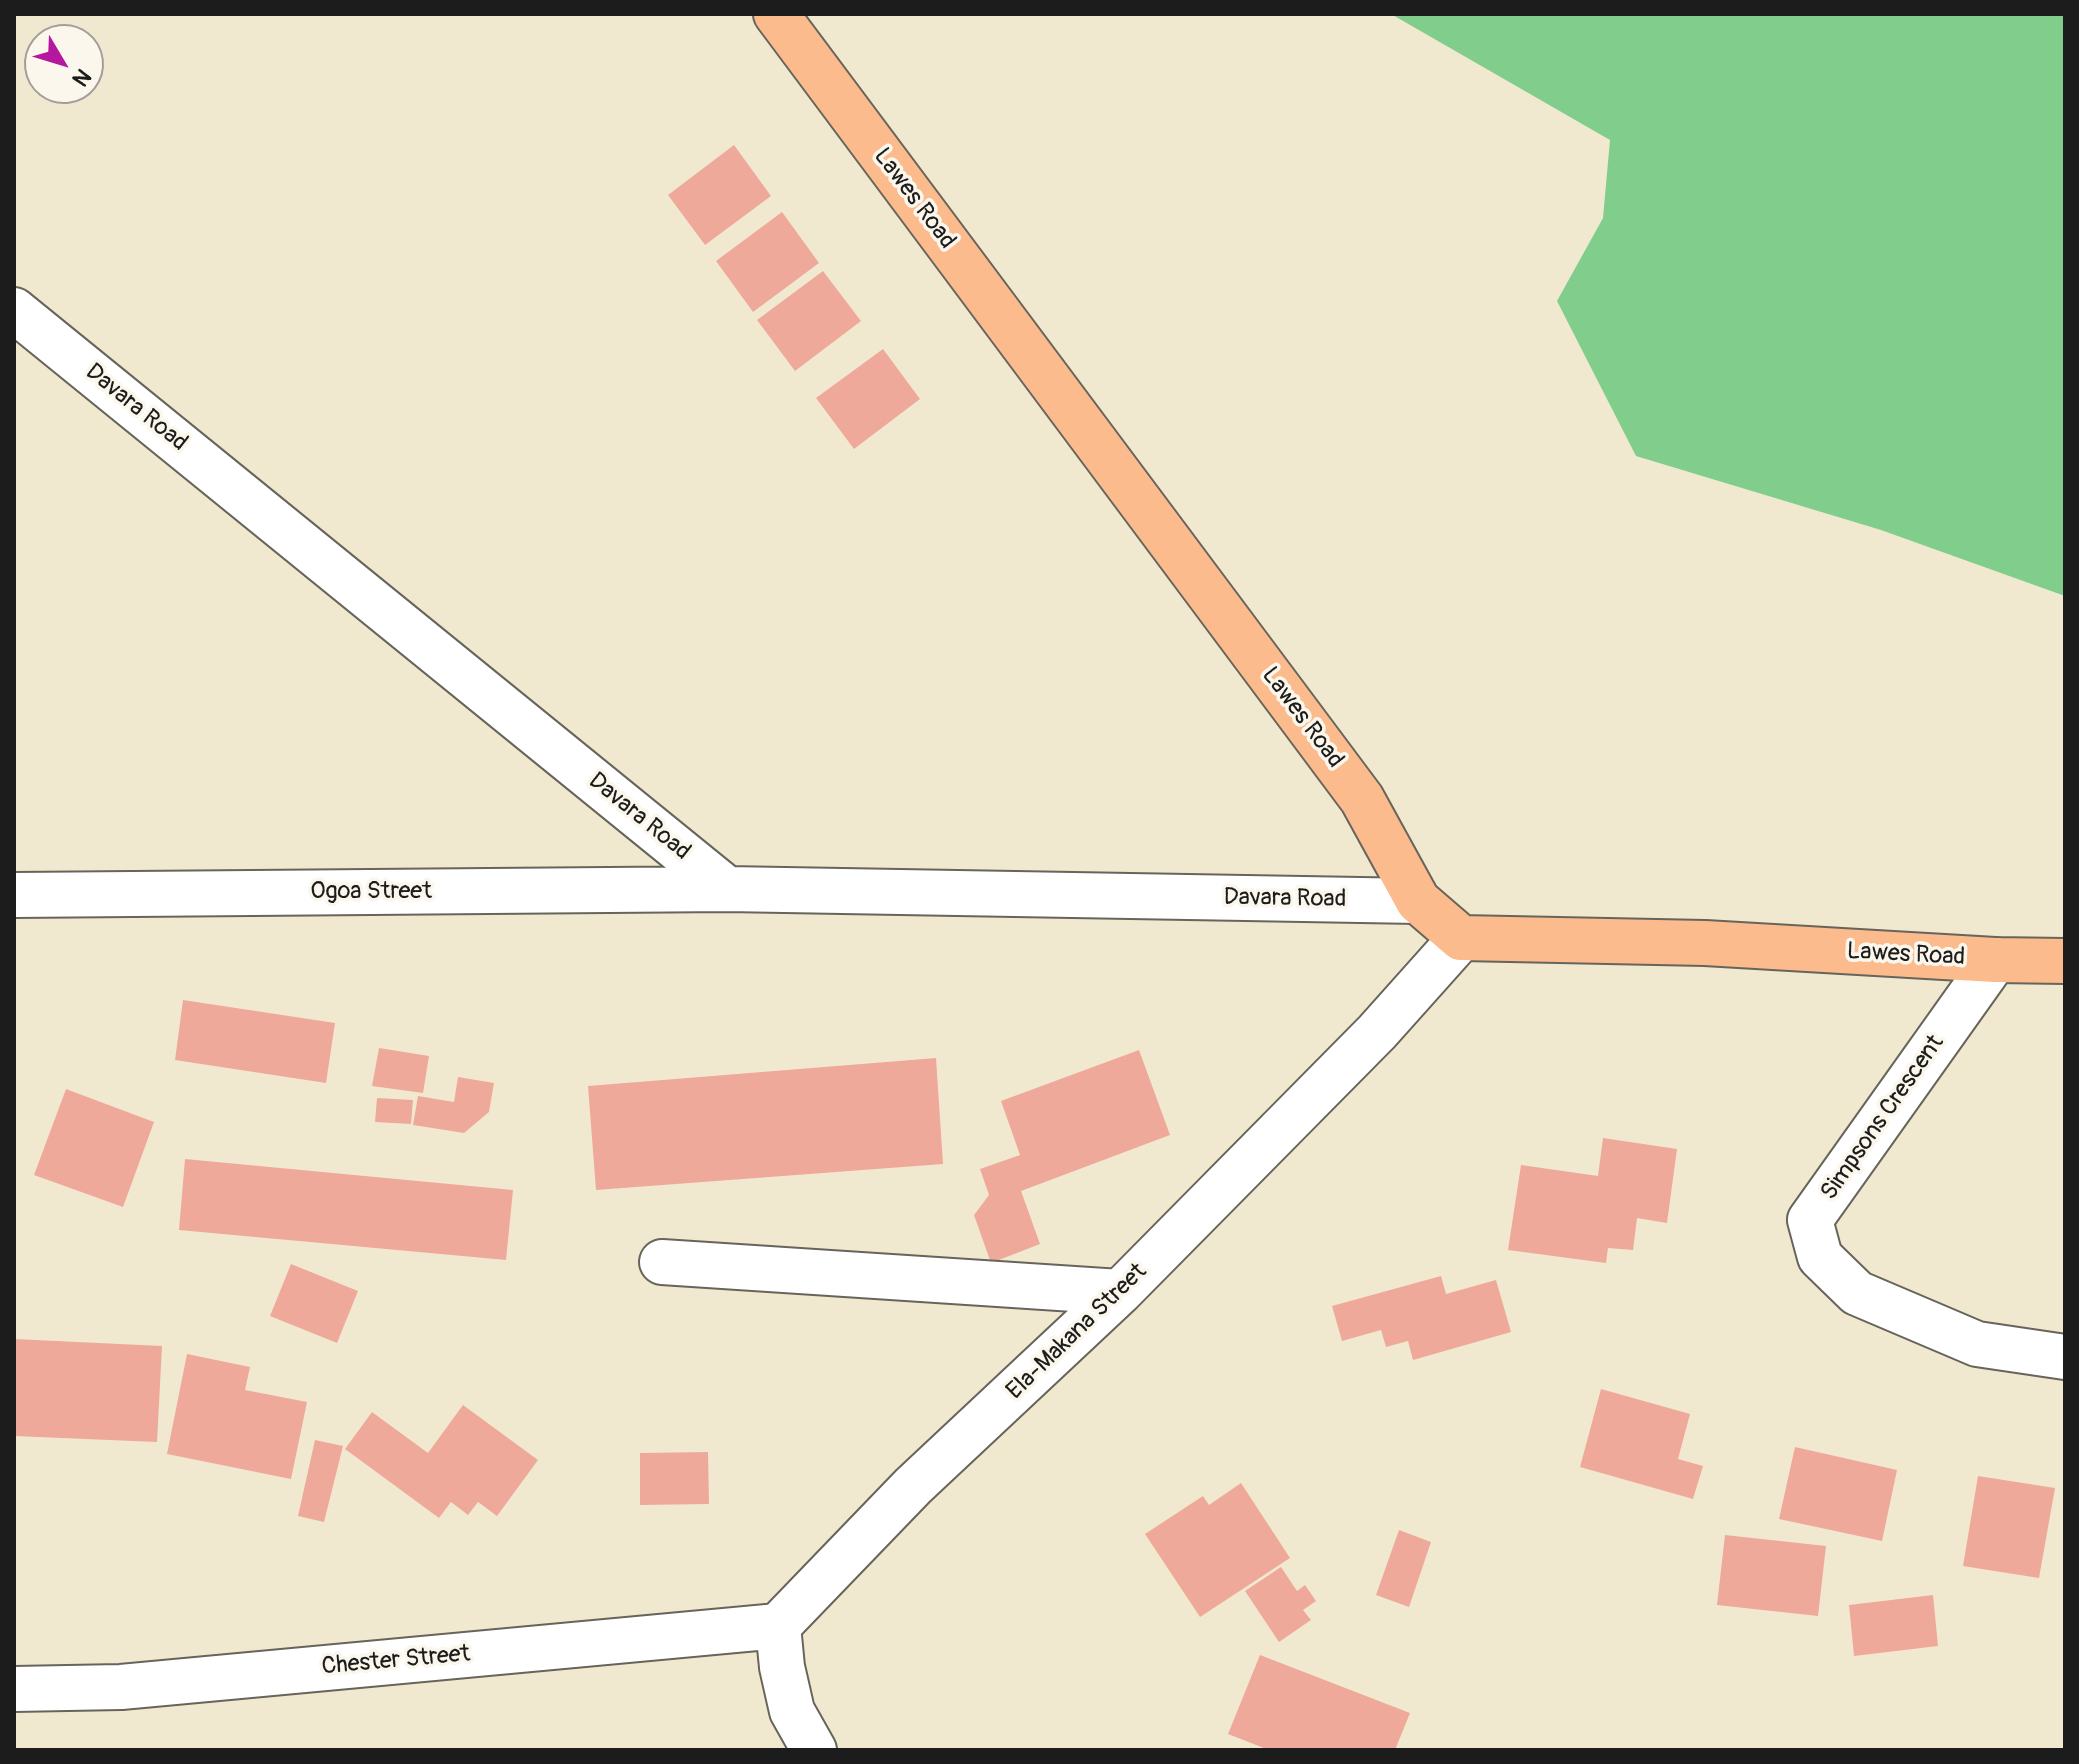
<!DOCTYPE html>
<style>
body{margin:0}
#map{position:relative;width:2079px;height:1764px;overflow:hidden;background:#f1e9cf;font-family:Pangolin,sans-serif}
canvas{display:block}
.frame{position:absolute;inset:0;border:16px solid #1c1c1c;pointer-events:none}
.north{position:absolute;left:24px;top:24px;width:80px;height:80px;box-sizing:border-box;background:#fbf7ec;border:2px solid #a29f99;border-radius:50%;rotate:128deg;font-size:22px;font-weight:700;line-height:32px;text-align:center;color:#1c1c1c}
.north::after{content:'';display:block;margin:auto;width:28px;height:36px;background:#b5179e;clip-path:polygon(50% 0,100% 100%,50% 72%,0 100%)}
</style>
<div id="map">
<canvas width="2079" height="1764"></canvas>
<div class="frame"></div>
<div class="north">N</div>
</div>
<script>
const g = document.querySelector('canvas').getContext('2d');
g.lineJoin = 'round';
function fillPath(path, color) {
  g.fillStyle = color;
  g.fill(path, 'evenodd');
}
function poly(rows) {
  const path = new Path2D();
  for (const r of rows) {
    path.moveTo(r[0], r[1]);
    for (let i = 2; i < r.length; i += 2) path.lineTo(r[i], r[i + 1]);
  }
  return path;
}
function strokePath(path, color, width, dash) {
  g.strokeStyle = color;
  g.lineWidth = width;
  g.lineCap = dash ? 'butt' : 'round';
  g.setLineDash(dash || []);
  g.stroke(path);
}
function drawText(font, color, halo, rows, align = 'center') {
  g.font = font + ' Pangolin,sans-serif';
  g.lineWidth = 7;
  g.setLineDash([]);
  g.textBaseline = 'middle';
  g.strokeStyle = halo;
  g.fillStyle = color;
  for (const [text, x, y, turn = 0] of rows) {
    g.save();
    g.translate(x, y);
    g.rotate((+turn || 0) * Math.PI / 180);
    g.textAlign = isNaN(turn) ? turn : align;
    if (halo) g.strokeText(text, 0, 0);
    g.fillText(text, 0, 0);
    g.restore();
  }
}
const green = poly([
 [1391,14,2065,14,2065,596,1881,530,1636,456,1557,301,1603,218,1610,140]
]);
const building = poly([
 [734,145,771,196,705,245,668,195],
 [782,212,819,263,753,312,716,261],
 [823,271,861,321,795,371,757,320],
 [883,349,920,399,854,449,816,398],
 [183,1000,335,1023,326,1083,175,1060],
 [379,1048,429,1056,423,1093,372,1086],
 [1139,1050,1170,1135,1021,1191,1040,1244,991,1263,974,1215,989,1195,980,1169,1020,1155,1001,1101],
 [936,1058,943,1164,596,1190,588,1086],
 [458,1077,494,1083,489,1112,464,1133,413,1125,418,1096,454,1102],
 [66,1089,154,1122,123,1207,34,1175],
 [377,1098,413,1100,411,1124,375,1122],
 [1603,1138,1677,1149,1667,1223,1637,1218,1633,1250,1608,1248,1606,1263,1508,1250,1521,1165,1598,1176],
 [185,1159,513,1190,506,1260,179,1230],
 [291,1264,358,1291,337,1343,270,1316],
 [1441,1276,1446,1294,1496,1280,1511,1332,1413,1360,1408,1341,1386,1347,1381,1330,1342,1341,1332,1306],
 [14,1339,162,1346,157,1442,14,1436],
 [187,1354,250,1367,245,1390,307,1402,291,1479,167,1454],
 [1601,1389,1690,1414,1678,1459,1703,1466,1693,1499,1580,1467],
 [463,1405,538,1460,497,1516,478,1502,468,1515,451,1502,439,1518,345,1449,372,1412,428,1453],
 [315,1440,343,1446,324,1522,298,1516],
 [1795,1447,1897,1470,1882,1541,1779,1519],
 [708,1452,709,1504,640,1505,640,1453],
 [1978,1476,2055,1488,2039,1578,1963,1566],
 [1241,1483,1290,1558,1200,1617,1145,1534,1203,1496,1209,1505],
 [1399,1530,1431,1542,1409,1607,1376,1595],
 [1725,1535,1826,1546,1818,1616,1717,1605],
 [1281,1567,1297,1591,1305,1585,1316,1601,1303,1610,1311,1620,1279,1642,1245,1591],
 [1933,1595,1938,1646,1854,1656,1849,1605],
 [1260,1655,1410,1713,1395,1750,1269,1750,1228,1734]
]);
const minor = poly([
 [14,310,727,889,1418,901],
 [14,895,727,889],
 [1995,960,1810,1220,1820,1257,1857,1293,1977,1344,2065,1357],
 [662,1262,1120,1292],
 [14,1689,121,1687,778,1626],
 [814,1750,792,1711,782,1667,778,1626,913,1486,1120,1292,1377,1032,1461,938]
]);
const major = poly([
 [776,14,1362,799,1418,901,1461,938,1705,943,1995,960,2065,961]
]);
const streetNames = [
 ["Lawes Road",914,199,53],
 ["Davara Road",136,408,39],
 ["Lawes Road",1302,718,53],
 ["Davara Road",639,817,39],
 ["Ogoa Street",371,892],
 ["Davara Road",1285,899,1],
 ["Lawes Road",1906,955,3],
 ["Simpsons Crescent",1883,1118,-55],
 ["Ela-Makana Street",1077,1332,-44],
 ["Chester Street",396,1661,-5]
];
fillPath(green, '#81cd8b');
fillPath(building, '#efa99b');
strokePath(minor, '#67645b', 48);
strokePath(major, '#67645b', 48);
strokePath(minor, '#fff', 44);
strokePath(major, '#fbbb8d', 44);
drawText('24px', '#1c1c1c', '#fbf7ec', streetNames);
</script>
